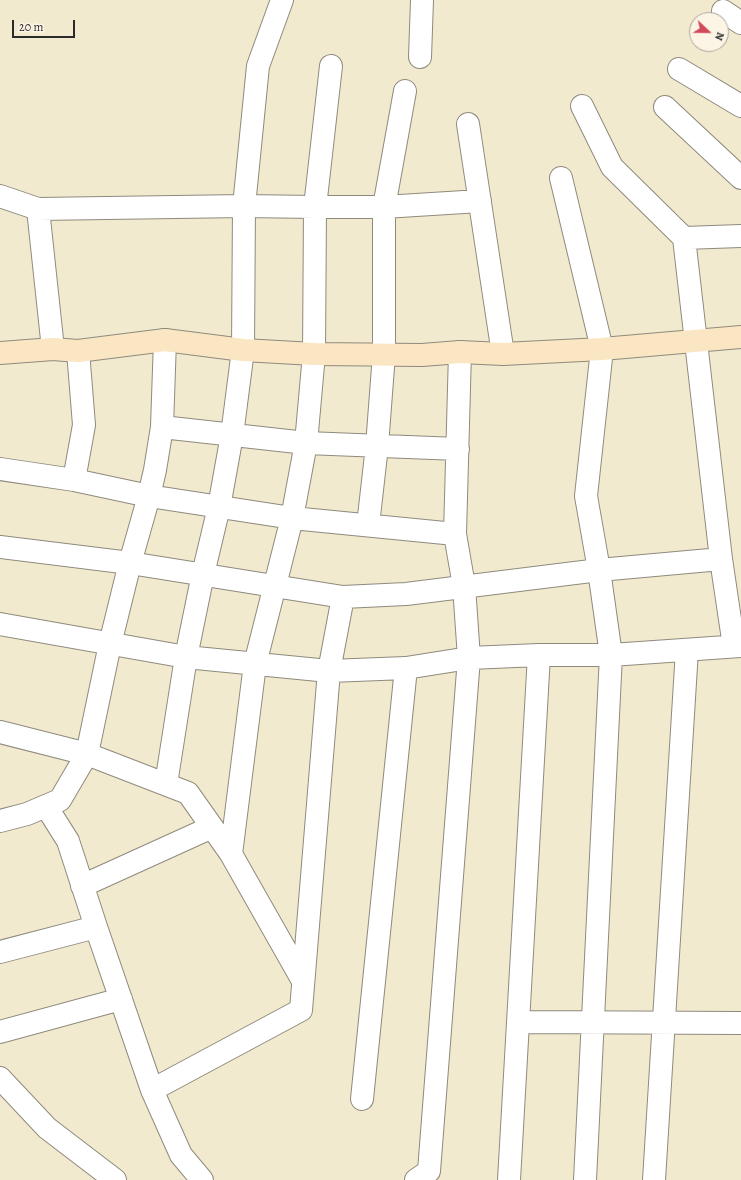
<!DOCTYPE html>
<style>
body{margin:0}
#map{position:relative;width:741px;height:1180px;overflow:hidden;background:#f2eacf;font-family:Alegreya,serif}
canvas{display:block}
.north{position:absolute;left:689px;top:12px;width:40px;height:40px;box-sizing:border-box;background:#fcf5e5;border:1px solid #a8a49b;border-radius:50%;rotate:112deg;font-size:11px;font-weight:700;line-height:16px;text-align:center;color:#2b2b2b}
.north::after{content:'';display:block;margin:auto;width:14px;height:18px;background:#d1495b;clip-path:polygon(50% 0,100% 100%,50% 72%,0 100%)}
.scale{position:absolute;left:12px;top:20px;width:63px;height:18px;box-sizing:border-box;border:2px solid #2b2b2b;border-top:0;padding-left:5px;font-size:12px;line-height:14px;white-space:nowrap;color:#2b2b2b;-webkit-text-stroke:3px #fcf5e5;paint-order:stroke}
</style>
<div id="map">
<canvas width="741" height="1180"></canvas>
<div class="north">N</div>
<div class="scale">20 m</div>
</div>
<script>
const g = document.querySelector('canvas').getContext('2d');
g.lineJoin = 'round';
function poly(rows) {
  const path = new Path2D();
  for (const r of rows) {
    path.moveTo(r[0], r[1]);
    for (let i = 2; i < r.length; i += 2) path.lineTo(r[i], r[i + 1]);
  }
  return path;
}
function strokePath(path, color, width, dash) {
  g.strokeStyle = color;
  g.lineWidth = width;
  g.lineCap = dash ? 'butt' : 'round';
  g.setLineDash(dash || []);
  g.stroke(path);
}
const minor = poly([
 [723,11,741,23],
 [420,57,422,0],
 [679,69,741,106],
 [582,106,612,167,684,238,721,559,734,646],
 [665,107,741,178],
 [468,124,503,354],
 [561,178,602,349,586,496,599,570,611,655,585,1180],
 [0,196,38,209,244,206,315,207,384,207,480,201],
 [38,209,53,349],
 [684,238,741,236],
 [162,427,306,443,458,449],
 [0,469,74,480,149,496,292,518,455,534],
 [74,480,84,425,78,351],
 [368,525,377,446,384,354,384,207,405,91],
 [0,547,130,563,343,597,406,594,599,570,721,559],
 [0,624,186,657,329,671,406,668,469,658,539,655,611,655,741,646],
 [0,732,87,754,188,793,231,854,303,981],
 [166,784,186,657,203,574,219,507,232,435,243,350,244,206,258,66,282,0],
 [46,806,68,841,96,927,152,1090,181,1155,202,1180],
 [0,821,27,814,60,800,87,754,110,644,130,563,149,496,155,470,162,427,165,340],
 [231,854,255,664,292,518,306,443,314,354,315,207,331,66],
 [82,886,212,827],
 [0,952,96,927],
 [518,1022,741,1023],
 [0,1032,121,999],
 [0,1078,47,1128,115,1180],
 [152,1090,301,1010,329,671,343,597],
 [362,1099,406,668],
 [416,1180,429,1171,469,658,464,586,455,534,460,352],
 [509,1180,539,655],
 [654,1180,687,650]
]);
const secondary = poly([
 [0,353,53,349,78,351,165,340,243,350,314,354,422,355,460,352,503,354,602,349,741,337]
]);
strokePath(minor, '#8e8a7d', 24);
strokePath(secondary, '#8e8a7d', 24);
strokePath(minor, '#fff', 22);
strokePath(secondary, '#fbe6c3', 22);
</script>
